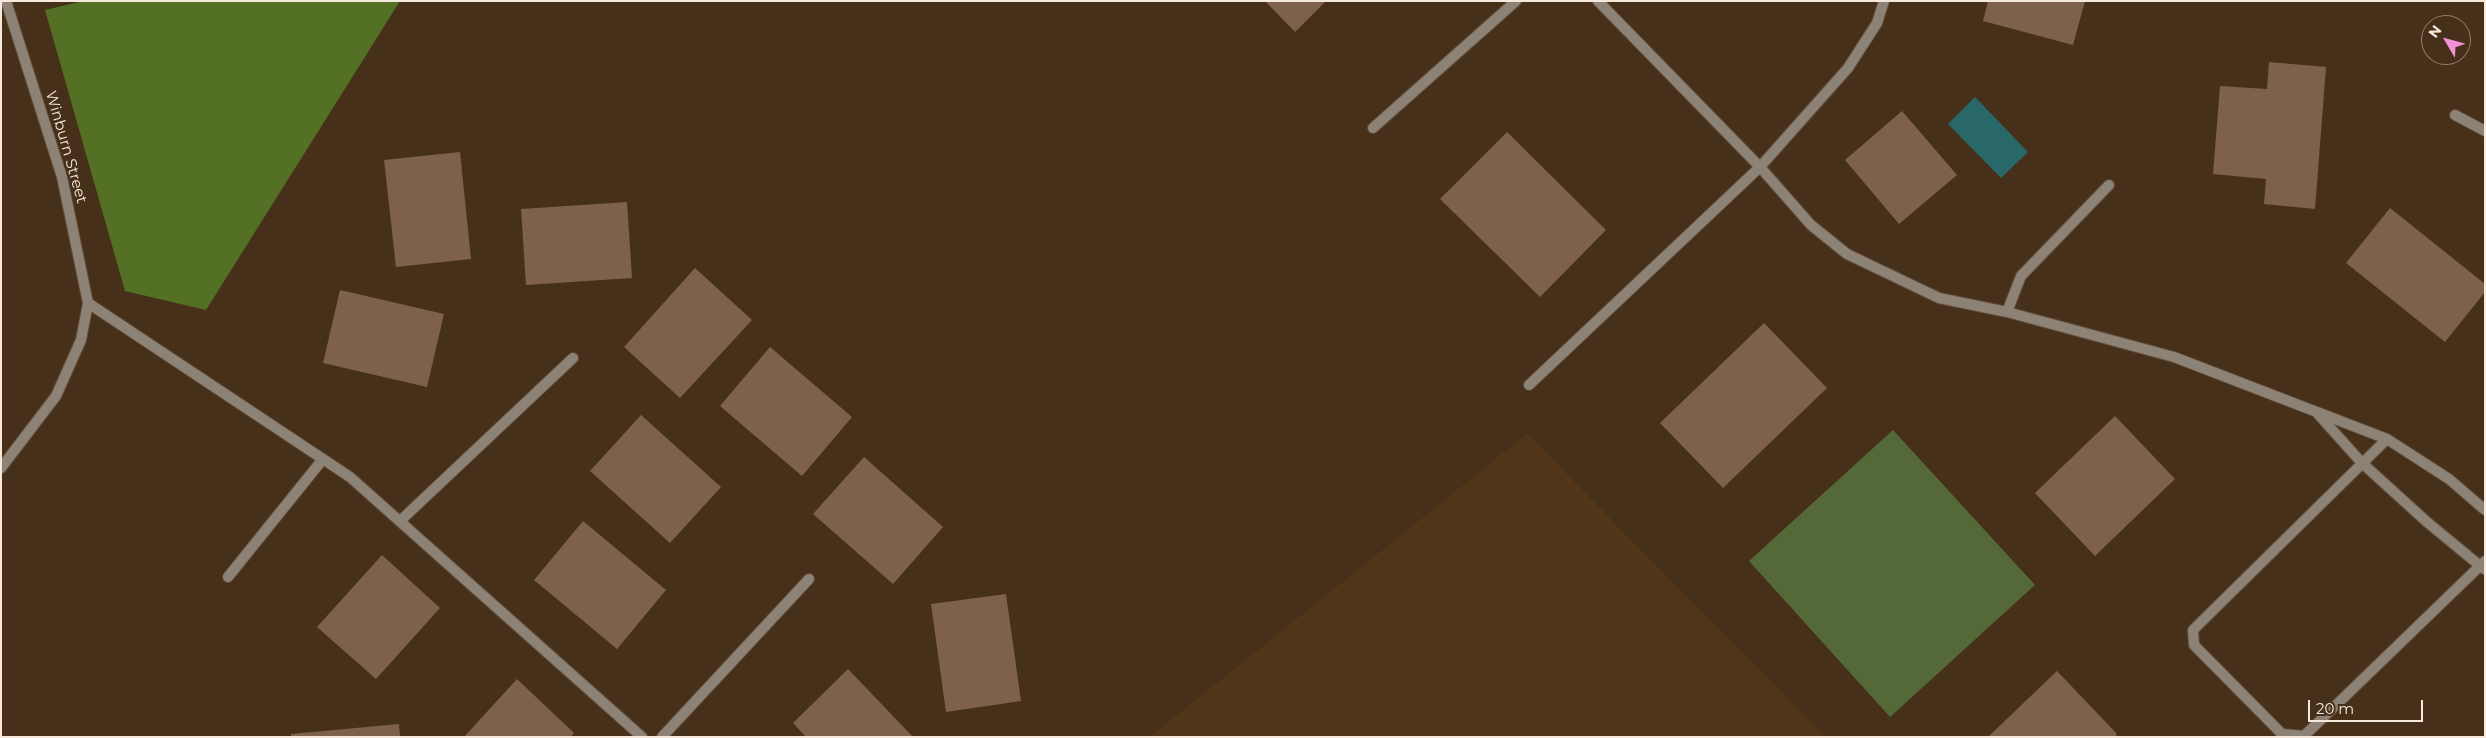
<!DOCTYPE html>
<style>
body{margin:0}
#map{position:relative;width:2486px;height:738px;overflow:hidden;background:#47301a;font-family:Montserrat,sans-serif}
canvas{display:block}
.frame{position:absolute;inset:0;border:2px solid #f6e8db;pointer-events:none}
.north{position:absolute;left:2421px;top:15px;width:50px;height:50px;box-sizing:border-box;background:#47301a;border:1px solid #8d7a67;border-radius:50%;rotate:307deg;font-size:14px;font-weight:700;line-height:20px;text-align:center;color:#f6e8db}
.north::after{content:'';display:block;margin:auto;width:18px;height:22px;background:#f391d6;clip-path:polygon(50% 0,100% 100%,50% 72%,0 100%)}
.scale{position:absolute;left:2308px;top:700px;width:115px;height:22px;box-sizing:border-box;border:2px solid #f6e8db;border-top:0;padding-left:6px;font-size:15px;line-height:18px;white-space:nowrap;color:#f6e8db;-webkit-text-stroke:4px #47301a;paint-order:stroke}
</style>
<div id="map">
<canvas width="2486" height="738"></canvas>
<div class="frame"></div>
<div class="north">N</div>
<div class="scale">20 m</div>
</div>
<script>
const g = document.querySelector('canvas').getContext('2d');
g.lineJoin = 'round';
function fillPath(path, color) {
  g.fillStyle = color;
  g.fill(path, 'evenodd');
}
function poly(rows) {
  const path = new Path2D();
  for (const r of rows) {
    path.moveTo(r[0], r[1]);
    for (let i = 2; i < r.length; i += 2) path.lineTo(r[i], r[i + 1]);
  }
  return path;
}
function strokePath(path, color, width, dash) {
  g.strokeStyle = color;
  g.lineWidth = width;
  g.lineCap = dash ? 'butt' : 'round';
  g.setLineDash(dash || []);
  g.stroke(path);
}
function drawText(font, color, halo, rows, align = 'center') {
  g.font = font + ' Montserrat,sans-serif';
  g.lineWidth = 4.5;
  g.setLineDash([]);
  g.textBaseline = 'middle';
  g.strokeStyle = halo;
  g.fillStyle = color;
  for (const [text, x, y, turn = 0] of rows) {
    g.save();
    g.translate(x, y);
    g.rotate((+turn || 0) * Math.PI / 180);
    g.textAlign = isNaN(turn) ? turn : align;
    if (halo) g.strokeText(text, 0, 0);
    g.fillText(text, 0, 0);
    g.restore();
  }
}
const built = poly([
 [1527,434,1826,737,1150,737,1209,689]
]);
const green = poly([
 [1893,430,2035,585,1890,717,1749,561]
]);
const forest = poly([
 [83,1,400,1,206,310,125,291,45,10]
]);
const water = poly([
 [1975,97,2028,152,2001,178,1948,124]
]);
const building = poly([
 [1265,1,1326,1,1295,32],
 [1988,1,2085,1,2073,45,1983,21],
 [2269,62,2326,67,2315,209,2264,204,2266,179,2213,174,2220,86,2267,89],
 [1902,111,1957,175,1899,224,1845,160],
 [1507,132,1606,230,1540,297,1440,199],
 [460,152,471,259,396,267,384,160],
 [627,202,632,278,526,285,521,209],
 [2390,208,2485,284,2485,292,2445,342,2346,263],
 [695,268,752,320,680,398,624,347],
 [340,290,444,314,427,387,323,363],
 [1764,323,1827,388,1723,488,1660,423],
 [770,347,852,417,802,476,720,406],
 [641,415,721,487,670,543,590,471],
 [2115,416,2175,479,2095,556,2035,493],
 [864,457,943,527,893,584,813,514],
 [583,521,666,590,617,649,534,580],
 [382,555,440,608,376,679,317,627],
 [1006,594,1021,701,946,712,931,604],
 [848,669,913,737,806,737,793,723],
 [2057,671,2117,734,2115,737,1988,737],
 [517,679,574,733,571,737,464,737],
 [399,724,400,737,291,737,291,734]
]);
const lane = poly([
 [1598,1,1760,167,1811,225,1847,254,1939,298,2007,312,2174,357,2387,439,2449,479,2485,510],
 [1373,128,1516,1],
 [88,303,350,477,642,737],
 [2007,312,2021,276,2109,185],
 [1529,385,1760,167,1848,68,1877,23,1884,1],
 [2318,414,2362,463,2427,522,2484,569],
 [2387,439,2193,630,2194,645,2282,734,2304,736,2485,561],
 [400,521,573,358],
 [228,577,323,459],
 [662,737,809,579]
]);
const street = poly([
 [2455,115,2485,131],
 [1,468,56,396,81,340,88,303,62,177,6,1]
]);
const streetNames = [
 ["Winburn Street",66,147,74]
];
fillPath(built, '#513519');
fillPath(green, '#546937');
fillPath(forest, '#537025');
fillPath(water, '#296869');
fillPath(building, '#7d614d');
strokePath(lane, '#634d39', 12);
strokePath(street, '#634d39', 12);
strokePath(lane, '#8c8276', 10);
strokePath(street, '#8c8276', 10);
drawText('15px', '#f6e8db', '#47301a', streetNames);
</script>
